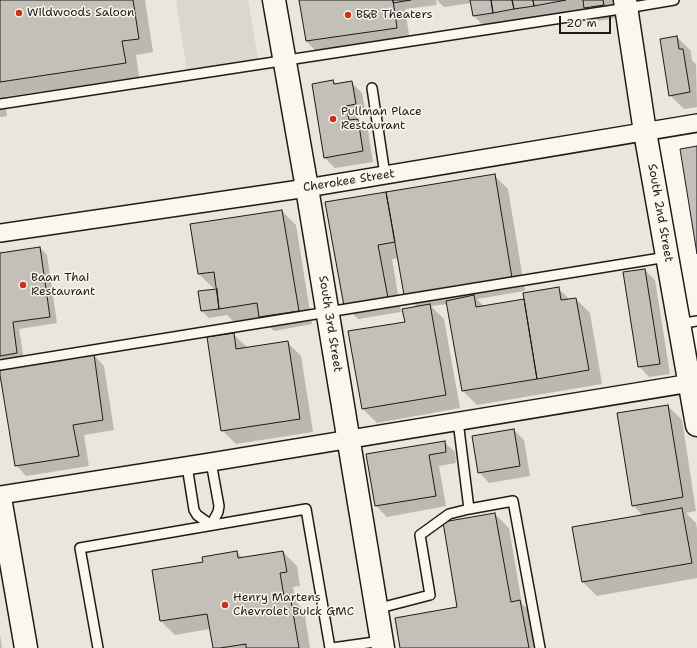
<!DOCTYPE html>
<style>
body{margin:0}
#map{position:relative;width:697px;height:648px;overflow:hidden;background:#fbf7ec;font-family:"Shantell Sans",sans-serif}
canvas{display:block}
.scale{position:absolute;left:559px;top:16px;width:52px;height:18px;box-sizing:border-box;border:2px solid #1c1c1c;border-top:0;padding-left:5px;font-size:12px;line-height:14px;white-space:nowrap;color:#1c1c1c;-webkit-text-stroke:3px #fbf7ec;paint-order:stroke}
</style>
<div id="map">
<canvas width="697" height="648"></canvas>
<div class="scale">20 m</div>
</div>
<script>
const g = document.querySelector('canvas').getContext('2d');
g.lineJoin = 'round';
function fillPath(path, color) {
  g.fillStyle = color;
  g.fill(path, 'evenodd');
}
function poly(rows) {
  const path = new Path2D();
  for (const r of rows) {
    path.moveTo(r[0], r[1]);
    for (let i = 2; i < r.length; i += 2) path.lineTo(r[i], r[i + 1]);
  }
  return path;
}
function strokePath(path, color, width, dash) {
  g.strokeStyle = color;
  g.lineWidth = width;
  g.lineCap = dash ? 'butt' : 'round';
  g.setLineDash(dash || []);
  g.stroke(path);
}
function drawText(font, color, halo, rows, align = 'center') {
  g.font = font + ' "Shantell Sans",sans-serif';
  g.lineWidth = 3;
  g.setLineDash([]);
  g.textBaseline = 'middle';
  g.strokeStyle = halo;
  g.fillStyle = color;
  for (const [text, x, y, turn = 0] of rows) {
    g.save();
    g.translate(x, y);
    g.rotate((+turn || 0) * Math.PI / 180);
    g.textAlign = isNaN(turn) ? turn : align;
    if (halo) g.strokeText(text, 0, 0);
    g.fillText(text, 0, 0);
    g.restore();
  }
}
const built = poly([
 [0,0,697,0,697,123,645,131,697,425,697,648,0,648]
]);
const green = poly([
 [176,0,248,0,258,59,187,72]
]);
const shadow = poly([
 [0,0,145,0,153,52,136,55,139,77,4,97,7,116,0,117],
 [300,0,436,0,437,5,405,9,410,41,320,55,306,41],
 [437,0,615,0,617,18,598,21,589,12,488,30,474,16,471,3,444,7],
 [677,37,691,51,692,60,696,64,697,107,684,109,670,95],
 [333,81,336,84,351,82,362,93,366,114,356,116,357,120,368,130,373,162,335,168,324,157],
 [494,175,508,189,525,291,477,299,484,307,525,300,558,288,570,300,576,299,590,313,602,384,477,405,463,391,448,304,431,306,444,319,460,408,377,423,363,409,350,332,406,323,418,308,405,295,399,258,392,259,401,312,358,319,344,306,326,203],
 [282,211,296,225,312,324,274,331,262,318,234,322,227,315,209,318,202,311,200,292,218,290,217,287,213,288,199,274],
 [40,248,47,255,57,323,19,329,24,360,5,363,0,358,0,254],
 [645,270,655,280,670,374,649,377,639,366],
 [233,334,248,348,287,342,301,356,313,432,236,444,222,430],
 [94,355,104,366,114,430,84,435,89,466,26,476,16,465],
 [668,406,682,420,696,511,686,513,696,523,697,529,697,578,597,596,583,582,643,516,633,505],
 [514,430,524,440,530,476,489,483,479,472],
 [444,442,455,452,456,463,439,466,446,506,387,517,376,506,367,455],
 [495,514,509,528,522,604,534,615,539,648,401,648,459,608],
 [237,552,243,559,283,552,297,566,300,586,293,587,296,602,304,610,310,648,214,648,210,629,175,635,161,621,204,563],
 [0,634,2,648,0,648]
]);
const building = poly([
 [0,0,133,0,139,39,122,41,126,63,0,82,0,0],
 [299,0,393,0,397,28,306,41,299,0],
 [393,0,411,0,393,3,393,0],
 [470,0,491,0,493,13,473,16,470,0],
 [491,0,512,0,514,9,493,13,491,0],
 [512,0,533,0,534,6,514,9,512,0],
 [533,0,566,0,534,6,533,0],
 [583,0,603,0,604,5,584,8,583,0],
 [677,36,679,49,683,49,690,92,669,96,660,39,677,36],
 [333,80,334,84,352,81,356,104,346,106,349,120,358,119,363,151,324,158,312,84,333,80],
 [697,146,697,254,680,149,697,146],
 [495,174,512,278,404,295,386,192,495,174],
 [386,192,395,242,378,245,388,298,344,306,325,202,386,192],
 [282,210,299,311,259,317,257,303,219,309,214,272,198,274,190,224,282,210],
 [40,247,50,317,13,322,17,353,0,356,0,253,40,247],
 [645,269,660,364,638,367,623,272,645,269],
 [559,287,561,300,576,298,589,370,537,379,523,293,559,287],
 [217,289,219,309,201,311,198,291,217,289],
 [474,295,476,307,524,299,537,379,462,391,446,301,474,295],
 [430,304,446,395,362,409,348,331,405,322,402,309,430,304],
 [234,333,236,349,288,341,300,419,221,431,207,337,234,333],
 [94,354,103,420,73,425,79,456,15,466,0,375,0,366,94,354],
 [668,405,683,497,632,506,617,413,668,405],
 [514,429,520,466,478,473,472,436,514,429],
 [445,441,446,452,429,455,436,496,375,506,366,454,445,441],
 [682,508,692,563,582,582,572,527,682,508],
 [495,513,511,602,520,600,529,648,400,648,395,618,457,607,443,522,495,513],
 [237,551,238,558,283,551,287,572,280,573,284,596,290,595,299,648,246,648,246,644,220,648,213,648,207,614,160,621,152,570,203,562,202,557,237,551]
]);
const service = poly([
 [372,88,385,175],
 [0,104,627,8,674,0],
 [679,324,697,321],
 [0,365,328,312,667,257],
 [458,421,469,509,513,501,540,648],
 [187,466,194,510,197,515,211,525],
 [211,525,218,512,219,506,211,462],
 [376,609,430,595,420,535,449,514,469,509],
 [98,648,80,548,306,509,330,648],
 [332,648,382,641]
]);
const minor = poly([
 [0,233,307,188,697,123],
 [0,495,211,462,697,382]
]);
const tertiary = poly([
 [274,0,307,188,383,648],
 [625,0,645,132,697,425]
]);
const trunk = poly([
 [0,498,26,648]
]);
const markers = [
 [19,13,4,"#c8321e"],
 [348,15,4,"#c8321e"],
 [333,119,4,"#c8321e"],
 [23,285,4,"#c8321e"],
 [225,605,4,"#c8321e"]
];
const poiNames = [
 ["Wildwoods Saloon",27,13],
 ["B&B Theaters",356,15],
 ["Pullman Place",341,112],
 ["Restaurant",341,126],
 ["Baan Thai",31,278],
 ["Restaurant",31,292],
 ["Henry Martens",233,598],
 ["Chevrolet Buick GMC",233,612]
];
const streetNames = [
 ["Cherokee Street",349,181,-9],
 ["South 2nd Street",660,213,80],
 ["South 3rd Street",330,324,81]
];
fillPath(built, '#eae6dc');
fillPath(green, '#dad7ce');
fillPath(shadow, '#0003');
fillPath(building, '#c3c0b8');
strokePath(building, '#1c1c1c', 1);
strokePath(service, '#1c1c1c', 12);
strokePath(minor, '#1c1c1c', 20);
strokePath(tertiary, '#1c1c1c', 25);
strokePath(trunk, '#1c1c1c', 25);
strokePath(service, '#fbf7ec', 9);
strokePath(minor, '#fbf7ec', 17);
strokePath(tertiary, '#fbf7ec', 22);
strokePath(trunk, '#fbf7ec', 22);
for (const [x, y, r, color] of markers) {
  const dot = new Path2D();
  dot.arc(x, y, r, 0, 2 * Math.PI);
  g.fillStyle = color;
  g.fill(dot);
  strokePath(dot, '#fbf7ec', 1.5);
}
drawText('12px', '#1c1c1c', '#fbf7ec', poiNames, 'left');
drawText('12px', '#1c1c1c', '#fbf7ec', streetNames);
</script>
